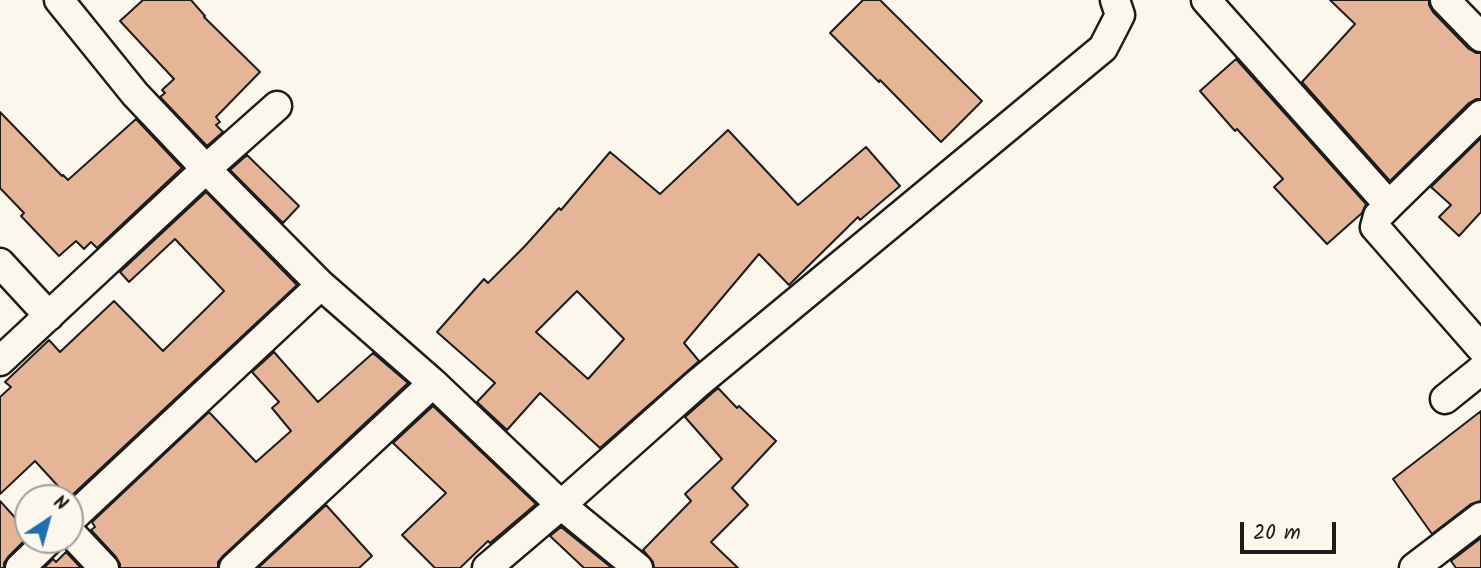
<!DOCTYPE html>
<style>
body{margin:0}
#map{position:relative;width:1481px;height:568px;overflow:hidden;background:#fbf7ec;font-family:Kalam,sans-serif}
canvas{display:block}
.north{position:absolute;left:14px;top:484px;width:70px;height:70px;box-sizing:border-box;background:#fbf7ec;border:2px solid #a29f99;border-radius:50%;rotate:36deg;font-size:19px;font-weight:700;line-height:28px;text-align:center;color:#1c1c1c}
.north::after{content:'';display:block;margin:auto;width:24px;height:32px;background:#1f6fb2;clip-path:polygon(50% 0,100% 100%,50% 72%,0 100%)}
.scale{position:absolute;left:1240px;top:522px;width:96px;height:32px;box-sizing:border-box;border:4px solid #1c1c1c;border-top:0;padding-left:9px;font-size:21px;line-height:24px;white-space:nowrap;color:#1c1c1c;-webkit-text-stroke:5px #fbf7ec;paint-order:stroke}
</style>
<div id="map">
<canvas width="1481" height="568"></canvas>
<div class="north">N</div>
<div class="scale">20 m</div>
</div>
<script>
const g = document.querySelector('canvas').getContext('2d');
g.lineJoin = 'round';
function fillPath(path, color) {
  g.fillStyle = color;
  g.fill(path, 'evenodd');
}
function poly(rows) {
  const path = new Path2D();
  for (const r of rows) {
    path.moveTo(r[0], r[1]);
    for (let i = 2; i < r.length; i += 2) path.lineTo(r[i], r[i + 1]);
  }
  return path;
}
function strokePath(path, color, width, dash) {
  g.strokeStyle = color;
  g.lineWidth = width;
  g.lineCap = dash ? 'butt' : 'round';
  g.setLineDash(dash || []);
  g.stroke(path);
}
const building = poly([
 [143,0,191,0,205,16,204,17,260,72,216,117,220,122,216,125,223,132,207,146,160,97,165,93,162,90,174,79,120,21,143,0],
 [863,0,880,0,982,101,941,142,880,80,879,82,830,33,863,0],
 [1330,0,1429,0,1429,5,1433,12,1469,49,1476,53,1481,53,1481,99,1476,99,1469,103,1390,181,1302,82,1355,24,1330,0],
 [1236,59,1366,204,1362,213,1327,244,1274,187,1283,179,1237,129,1235,131,1200,91,1236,59],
 [0,112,62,176,63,175,68,180,136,119,182,168,97,248,91,242,84,249,76,241,59,256,21,216,24,213,0,188,0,112],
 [728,130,798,205,866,147,900,186,860,220,858,217,789,285,759,254,684,343,699,361,600,448,540,393,507,430,477,402,495,383,437,332,484,279,488,283,525,246,559,208,561,210,610,152,660,194,728,130],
 [577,291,624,339,588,379,536,332,577,291],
 [1481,138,1481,212,1459,236,1439,217,1451,205,1431,187,1481,138],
 [247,155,299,206,283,223,230,170,247,155],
 [206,192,297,285,69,498,35,461,0,494,0,397,11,387,5,382,49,340,60,352,114,301,163,351,224,291,175,239,129,282,120,272,206,192],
 [274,352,318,402,373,353,408,383,223,556,218,562,218,568,120,568,120,564,116,557,91,530,95,527,92,522,209,412,256,462,291,431,272,408,279,402,252,372,274,352],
 [718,388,737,408,739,406,776,441,732,488,748,505,711,542,738,568,654,568,653,562,643,550,691,501,685,494,722,459,685,417,718,388],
 [433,406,536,504,490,543,488,541,460,568,435,568,402,535,446,493,393,443,433,406],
 [1481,411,1481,501,1471,504,1432,534,1393,479,1481,411],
 [0,501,28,532,28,537,8,557,4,563,4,568,0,568,0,501],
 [326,505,372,556,359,568,258,568,326,505],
 [561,527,612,568,584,568,550,536,561,527],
 [1481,538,1481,568,1456,568,1451,561,1481,538],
 [66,552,81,568,44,568,53,559,56,562,66,552]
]);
const street = poly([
 [59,0,135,94,206,169,321,285,433,383,561,505,638,568],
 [1206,0,1389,205,1481,115],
 [1445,0,1481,37],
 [1389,205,1378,216,1375,227,1481,348],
 [0,263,49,316],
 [0,361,206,169,277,106],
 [1445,399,1481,370],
 [70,520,321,285],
 [70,532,104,568],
 [20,568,49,540],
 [234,568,433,383],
 [487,568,561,505,697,384,1103,48,1120,15,1115,0],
 [1414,568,1481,517]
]);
fillPath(building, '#e6b598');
strokePath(building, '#1c1c1c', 2);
strokePath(street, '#1c1c1c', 33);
strokePath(street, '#fbf7ec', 28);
</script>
